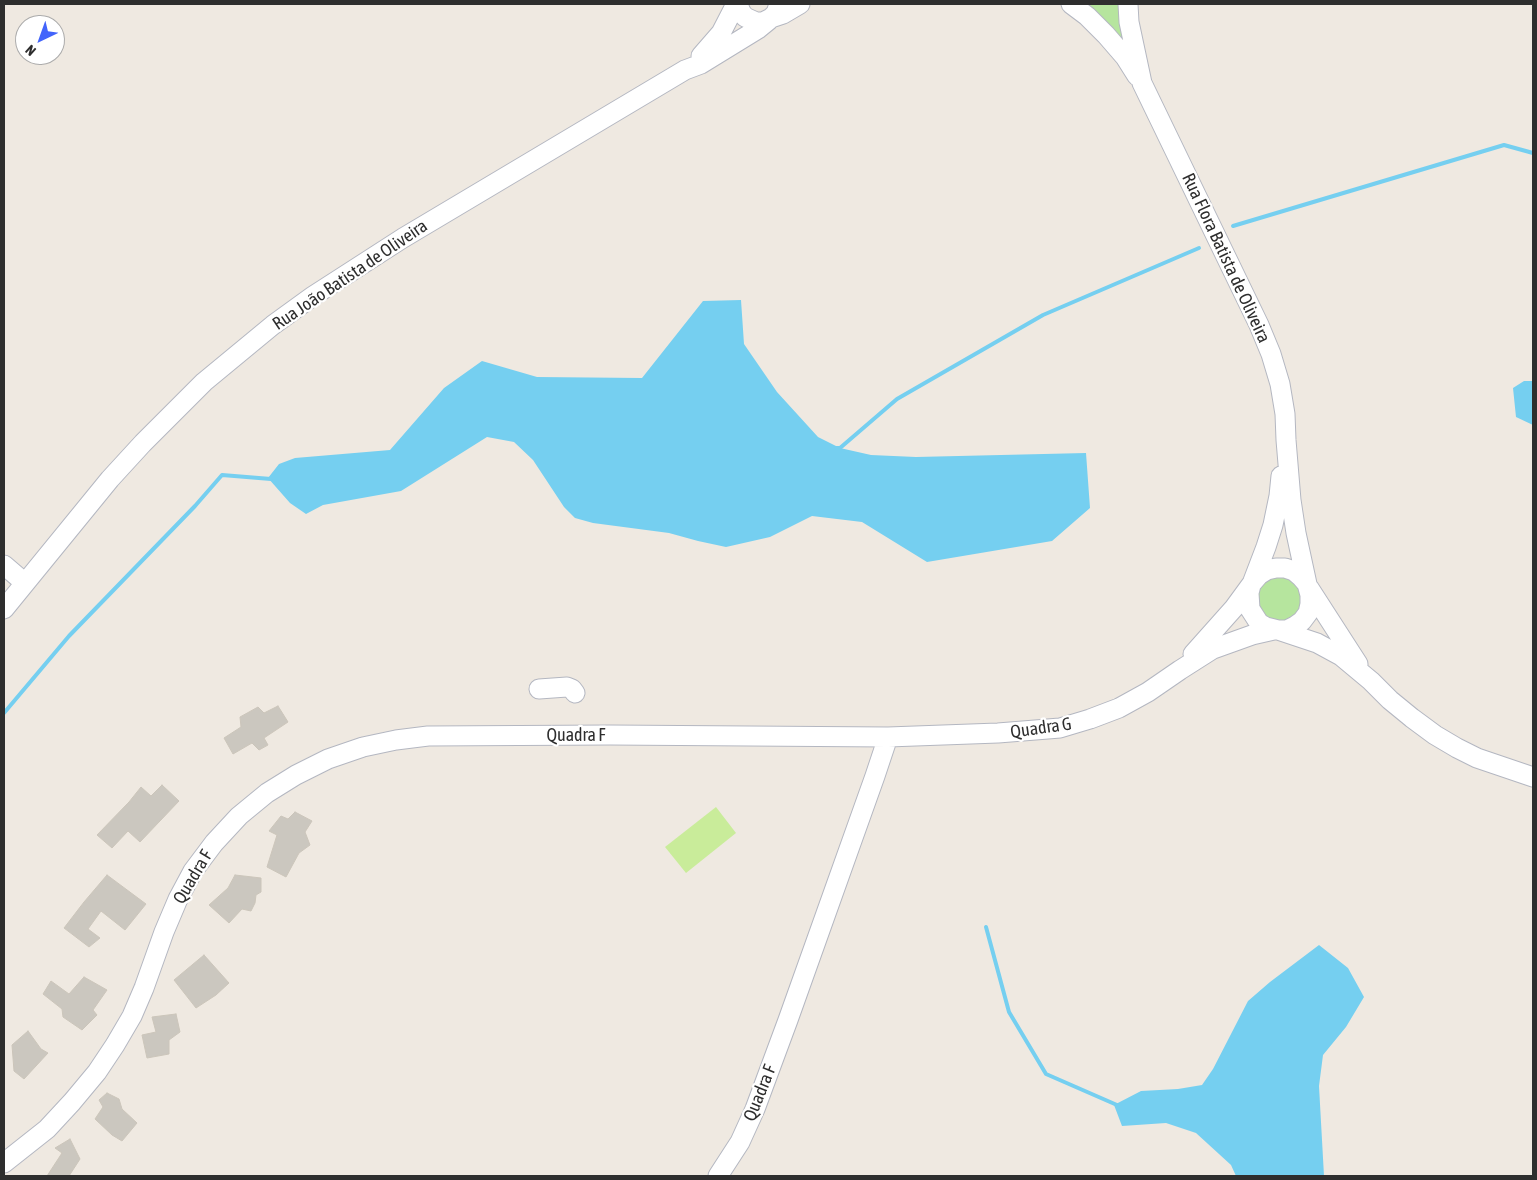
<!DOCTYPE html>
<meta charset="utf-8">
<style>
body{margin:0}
#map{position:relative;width:1537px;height:1180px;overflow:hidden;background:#efe9e1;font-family:"Asap Condensed",sans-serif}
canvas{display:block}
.frame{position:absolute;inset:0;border:5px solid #2e2e2e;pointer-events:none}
.north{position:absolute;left:15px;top:15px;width:50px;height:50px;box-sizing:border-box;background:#fff;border:1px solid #ababab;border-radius:50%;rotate:222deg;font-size:14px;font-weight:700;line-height:20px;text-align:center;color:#2e2e2e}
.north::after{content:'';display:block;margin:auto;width:18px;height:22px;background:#4264fb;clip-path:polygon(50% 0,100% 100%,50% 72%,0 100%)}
</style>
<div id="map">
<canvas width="1537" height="1180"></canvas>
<div class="frame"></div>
<div class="north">N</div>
</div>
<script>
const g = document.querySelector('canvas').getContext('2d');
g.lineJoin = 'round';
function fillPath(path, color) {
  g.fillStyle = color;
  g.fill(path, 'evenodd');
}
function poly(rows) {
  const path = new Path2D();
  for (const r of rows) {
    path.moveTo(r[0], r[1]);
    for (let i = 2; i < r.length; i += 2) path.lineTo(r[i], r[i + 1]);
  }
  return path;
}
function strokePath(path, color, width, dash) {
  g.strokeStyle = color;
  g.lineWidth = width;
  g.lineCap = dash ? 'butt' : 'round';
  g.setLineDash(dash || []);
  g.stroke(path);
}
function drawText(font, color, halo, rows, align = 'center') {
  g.font = font + ' "Asap Condensed",sans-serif';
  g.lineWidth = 4.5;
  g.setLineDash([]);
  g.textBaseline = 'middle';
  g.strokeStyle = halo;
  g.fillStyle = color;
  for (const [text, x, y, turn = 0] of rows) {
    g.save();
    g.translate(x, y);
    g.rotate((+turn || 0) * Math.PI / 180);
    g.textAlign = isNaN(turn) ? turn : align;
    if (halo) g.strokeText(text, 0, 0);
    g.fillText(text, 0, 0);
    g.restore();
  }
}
const green = poly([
 [1085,4,1119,4,1125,42,1112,27],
 [1278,576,1290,579,1299,587,1302,604,1296,615,1286,622,1269,620,1257,606,1259,588,1267,579]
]);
const pitch = poly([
 [716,807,736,833,686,873,665,847]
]);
const water = poly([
 [741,300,744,344,777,392,818,437,840,448,871,455,916,457,1086,453,1090,508,1052,541,927,562,862,522,812,516,770,537,726,547,698,541,669,533,593,523,575,518,564,507,533,460,514,442,487,437,401,491,323,505,306,514,290,503,268,478,279,464,295,458,390,450,444,388,482,361,537,377,642,378,703,301],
 [1524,381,1533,381,1533,425,1516,417,1513,388],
 [1319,945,1348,968,1364,997,1346,1027,1323,1055,1319,1086,1324,1176,1236,1176,1231,1165,1196,1133,1166,1123,1122,1126,1114,1105,1141,1091,1178,1089,1202,1085,1213,1069,1248,1001,1270,982]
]);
const stream = poly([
 [1233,226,1504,145,1533,153],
 [836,448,840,448,897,399,1043,315,1199,248],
 [4,713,69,636,195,506,222,475,271,479],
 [986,927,1009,1012,1046,1074,1117,1105]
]);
const building = poly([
 [278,706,288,722,264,738,268,745,259,750,252,743,233,754,224,738,241,727,240,717,258,707,264,713,278,706],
 [162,785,179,801,140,842,128,831,112,848,97,835,129,802,141,787,151,796,162,785],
 [295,812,312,821,305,832,310,845,299,853,286,877,267,867,277,835,269,831,281,816,288,819,295,812],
 [107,875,146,904,125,930,101,911,88,929,100,938,89,947,64,928,84,902,107,875],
 [235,875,261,878,261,892,256,895,255,903,251,911,242,909,229,923,209,905,228,888,235,875],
 [204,955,229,983,216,995,196,1008,174,980,204,955],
 [84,977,107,990,93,1010,97,1015,82,1030,63,1017,62,1009,43,994,51,981,69,994,84,977],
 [176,1014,180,1032,169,1040,169,1054,147,1058,142,1035,156,1032,152,1017,176,1014],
 [28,1031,41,1049,48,1053,24,1079,14,1071,12,1045,28,1031],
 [107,1093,119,1099,122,1109,137,1123,122,1141,112,1135,95,1119,103,1107,99,1100,107,1093],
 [70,1139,80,1159,69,1176,47,1176,62,1153,55,1148,70,1139]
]);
const minor = poly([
 [738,4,741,12,745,17,756,22,763,22,771,18,776,13,779,4],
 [1071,4,1087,16,1106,35,1125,57,1137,76],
 [1128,4,1129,22,1142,83,1259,325,1271,354,1280,384,1285,414,1286,440,1291,500,1296,533,1307,584],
 [771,18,783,14,800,4],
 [701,56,721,33,736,4],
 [4,565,25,583],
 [1253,581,1266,547,1273,525,1279,496,1281,476],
 [1309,588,1358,664],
 [4,609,110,479,143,443,204,382,273,325,313,296,403,238,685,70,701,64,758,29,769,20],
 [1278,630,1317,643,1341,656,1371,681,1390,700,1412,718,1435,735,1457,748,1477,758,1533,777],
 [1193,654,1234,608,1253,582,1259,575,1267,570,1276,568,1285,568,1294,571,1301,577,1307,584,1310,595,1310,604,1308,613,1302,621,1295,626,1287,630,1278,630,1266,627,1259,623,1250,609,1249,593,1251,585],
 [539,689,567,687,572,689,575,693],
 [4,1163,47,1129,72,1102,97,1072,115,1045,132,1016,144,988,164,932,178,899,193,871,214,843,239,816,267,793,296,775,328,759,363,747,396,740,428,736,610,735,888,737,998,733,1060,728,1090,719,1119,708,1148,692,1180,670,1213,649,1252,635,1274,630],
 [718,1176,740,1142,755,1109,788,1020,875,776,888,737]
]);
const streetNames = [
 ["Rua Flora Batista de Oliveira",1226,258,65],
 ["Rua João Batista de Oliveira",350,275,-34],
 ["Quadra G",1041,728,-8],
 ["Quadra F",576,735],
 ["Quadra F",193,877,-59],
 ["Quadra F",760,1093,-68]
];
fillPath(green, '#b6e59e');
fillPath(pitch, '#c9ec9a');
fillPath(water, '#75cff0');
strokePath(stream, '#75cff0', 4);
fillPath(building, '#cbc7bf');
strokePath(building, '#cbc5ba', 1);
strokePath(minor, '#b4b7c1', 21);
strokePath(minor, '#fff', 19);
drawText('18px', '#2e2e2e', '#fff', streetNames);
</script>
